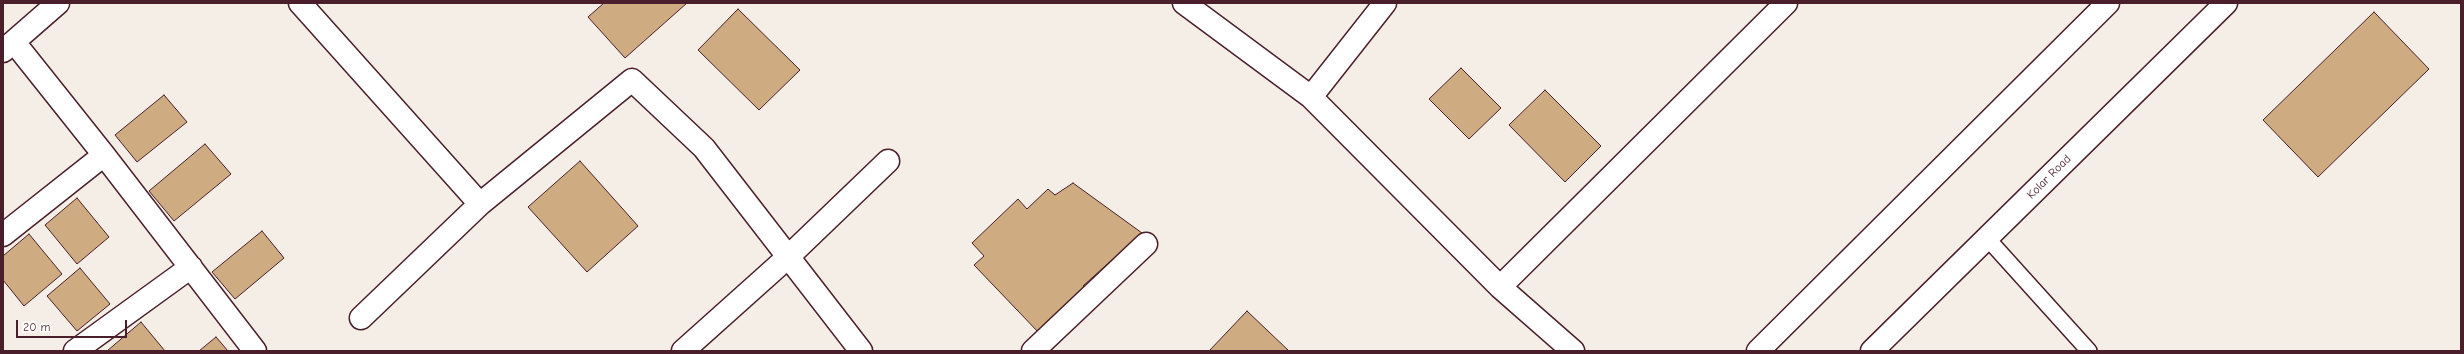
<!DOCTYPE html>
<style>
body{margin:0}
#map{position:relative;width:2464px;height:354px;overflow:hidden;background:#f5eee6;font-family:"Comic Neue",sans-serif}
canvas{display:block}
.frame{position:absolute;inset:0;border:4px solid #4a1f2b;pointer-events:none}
.scale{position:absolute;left:16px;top:320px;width:111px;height:18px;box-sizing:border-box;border:2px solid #4a1f2b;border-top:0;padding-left:5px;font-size:12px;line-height:14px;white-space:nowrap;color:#4a1f2b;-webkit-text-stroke:3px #fff;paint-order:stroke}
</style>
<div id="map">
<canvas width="2464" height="354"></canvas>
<div class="frame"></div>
<div class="scale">20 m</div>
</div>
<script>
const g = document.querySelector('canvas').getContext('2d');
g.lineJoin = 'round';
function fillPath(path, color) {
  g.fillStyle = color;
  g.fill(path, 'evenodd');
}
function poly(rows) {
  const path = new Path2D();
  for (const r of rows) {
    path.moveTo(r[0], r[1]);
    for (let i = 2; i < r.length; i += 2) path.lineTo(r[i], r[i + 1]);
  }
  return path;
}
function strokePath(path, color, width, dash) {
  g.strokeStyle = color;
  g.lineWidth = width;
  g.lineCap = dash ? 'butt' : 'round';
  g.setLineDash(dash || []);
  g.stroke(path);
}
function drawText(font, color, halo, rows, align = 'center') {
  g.font = font + ' "Comic Neue",sans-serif';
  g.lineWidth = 4;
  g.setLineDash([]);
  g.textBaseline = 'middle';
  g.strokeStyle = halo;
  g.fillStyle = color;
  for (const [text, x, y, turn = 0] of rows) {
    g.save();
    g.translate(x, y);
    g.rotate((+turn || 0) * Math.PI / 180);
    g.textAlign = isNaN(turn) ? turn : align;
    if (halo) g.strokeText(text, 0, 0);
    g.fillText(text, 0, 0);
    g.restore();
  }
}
const building = poly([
 [604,3,687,3,625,58,588,17,604,3],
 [738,9,800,70,759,110,698,50,738,9],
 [2374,12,2429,69,2318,177,2263,120,2374,12],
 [1461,68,1501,108,1469,139,1429,99,1461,68],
 [1545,90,1601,146,1565,182,1509,125,1545,90],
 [164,95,187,122,137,162,115,135,164,95],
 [205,144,231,174,174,221,149,191,205,144],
 [580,161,638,226,587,272,528,207,580,161],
 [1073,183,1142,233,1083,286,1089,292,1040,334,974,265,984,256,972,243,1018,199,1027,209,1048,189,1055,195,1073,183],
 [77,198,109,237,77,264,45,225,77,198],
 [262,231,284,258,235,299,212,272,262,231],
 [29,234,62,274,24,306,3,280,3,256,29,234],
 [80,268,110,304,77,331,47,296,80,268],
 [1247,311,1289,351,1209,351,1247,311],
 [141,322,165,351,107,351,141,322],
 [216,337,228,351,199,351,216,337]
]);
const lane = poly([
 [1987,238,2089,351]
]);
const street = poly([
 [300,3,480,204],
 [1184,3,1311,97,1500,287,1573,351],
 [14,42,104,155,255,351],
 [3,51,58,3],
 [1311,97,1385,3],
 [3,235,104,155],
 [1500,287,1786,3],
 [361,318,480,204,632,80,704,148,861,351],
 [75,351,191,267],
 [683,351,788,257,888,161],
 [1033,351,1146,244]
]);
const secondary = poly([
 [1758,351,2108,3],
 [1872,351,2226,3]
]);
const streetNames = [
 ["Kolar Road",2049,177,-45]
];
fillPath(building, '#ceab81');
strokePath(building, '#4a1f2b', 1);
strokePath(lane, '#4a1f2b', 18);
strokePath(street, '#4a1f2b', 25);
strokePath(secondary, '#4a1f2b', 25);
strokePath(lane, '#fff', 15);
strokePath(street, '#fff', 22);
strokePath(secondary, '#fff', 22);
drawText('12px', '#4a1f2b', '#fff', streetNames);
</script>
